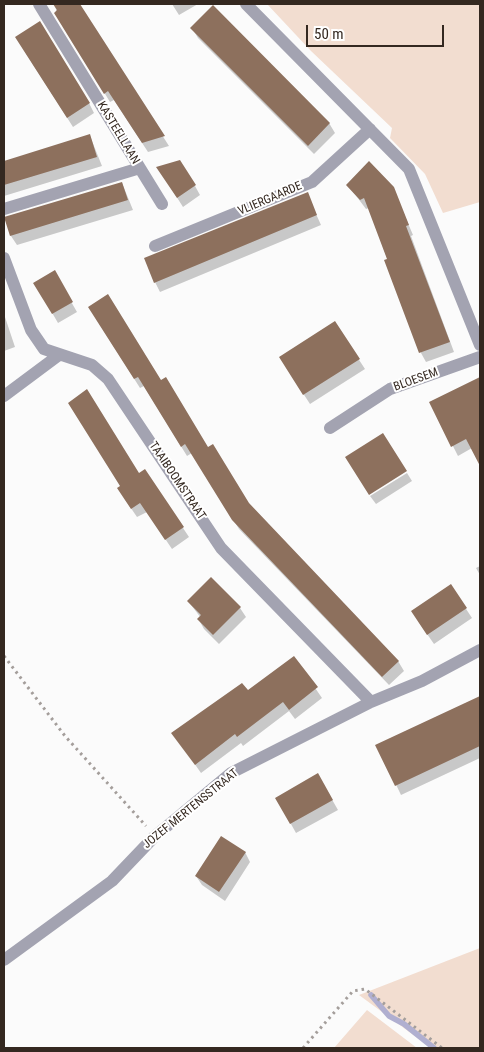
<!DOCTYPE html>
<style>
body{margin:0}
#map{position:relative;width:484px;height:1052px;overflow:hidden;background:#fbfbfb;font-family:"Roboto Condensed",sans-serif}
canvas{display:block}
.frame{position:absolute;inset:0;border:5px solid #342820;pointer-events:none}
.scale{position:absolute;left:306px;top:25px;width:138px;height:22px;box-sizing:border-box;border:2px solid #342820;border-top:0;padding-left:6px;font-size:15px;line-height:18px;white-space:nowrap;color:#342820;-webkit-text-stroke:4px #fff;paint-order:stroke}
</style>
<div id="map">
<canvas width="484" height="1052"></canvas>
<div class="frame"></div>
<div class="scale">50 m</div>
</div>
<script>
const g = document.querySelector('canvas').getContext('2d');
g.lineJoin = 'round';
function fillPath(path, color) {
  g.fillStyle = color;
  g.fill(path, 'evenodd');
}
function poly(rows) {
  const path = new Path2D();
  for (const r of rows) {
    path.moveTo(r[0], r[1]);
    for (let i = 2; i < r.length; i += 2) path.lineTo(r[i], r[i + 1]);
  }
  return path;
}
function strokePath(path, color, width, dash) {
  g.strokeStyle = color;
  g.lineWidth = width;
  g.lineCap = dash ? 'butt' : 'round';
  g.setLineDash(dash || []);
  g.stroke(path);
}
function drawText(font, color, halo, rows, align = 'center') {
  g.font = font + ' "Roboto Condensed",sans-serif';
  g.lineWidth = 4;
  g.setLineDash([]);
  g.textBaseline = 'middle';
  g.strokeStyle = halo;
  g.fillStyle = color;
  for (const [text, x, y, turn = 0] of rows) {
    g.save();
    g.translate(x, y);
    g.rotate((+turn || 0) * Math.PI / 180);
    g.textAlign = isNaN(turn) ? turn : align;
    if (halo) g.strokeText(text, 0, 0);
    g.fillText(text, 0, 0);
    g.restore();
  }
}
const green = poly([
 [267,4,480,4,480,202,443,213,425,174,390,138,392,128,311,51],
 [480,948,480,1048,431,1048,359,995],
 [367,1010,417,1048,334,1048]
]);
const shadow = poly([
 [54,4,79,4,169,146,148,152,114,100,110,102,61,22],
 [172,4,198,4,179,15],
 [192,28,329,123,335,133,314,154,198,38],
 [22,47,89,103,94,113,73,127],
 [90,136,102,166,4,196,4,163],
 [164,177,195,186,200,195,183,207],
 [122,183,133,210,17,245,11,236,5,218],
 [348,185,393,188,413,235,411,236,454,352,426,362,421,353,369,208,366,209],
 [307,194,321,225,160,292,155,282],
 [54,272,77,312,58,323,35,283],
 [4,314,15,347,4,351],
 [95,317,161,382,248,504,398,661,404,671,389,685,239,529,192,453,187,456,144,386,140,388],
 [335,323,365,369,310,404,286,367],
 [480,378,480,463,472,448,458,456,431,403],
 [145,471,189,537,172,549,147,512,137,517,124,498,139,475],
 [407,473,412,481,376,504,370,496],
 [480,566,480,575,476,568],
 [211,579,240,608,246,617,219,644,204,629,199,620,201,618,188,601],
 [451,586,472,618,434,644,418,621],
 [294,657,322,698,295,719,289,711,243,746,241,743,201,773,173,733,248,692],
 [480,697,480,758,401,795,377,745],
 [318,775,338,810,296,833,277,799],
 [245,852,250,862,225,901,202,885,196,876]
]);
const stream = poly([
 [371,995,389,1016,404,1024,434,1048]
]);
const building = poly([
 [53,4,80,4,165,136,142,143,108,91,104,94,54,13,57,10],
 [213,5,330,123,308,146,190,28],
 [40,21,90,103,67,118,15,37],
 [90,134,97,157,4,185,4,161],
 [180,160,196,185,177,198,156,167],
 [369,161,394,187,409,225,406,226,450,342,419,353,384,260,387,259,364,198,360,200,346,185],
 [122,182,128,200,10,236,4,217],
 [308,192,317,215,154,283,144,258],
 [55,270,73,302,52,314,33,283],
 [108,294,161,380,166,377,208,447,213,444,249,503,399,661,382,677,232,520,185,444,181,447,138,377,134,379,88,307],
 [335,321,360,359,303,395,279,357],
 [480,377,480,466,466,439,451,447,429,402],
 [87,389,139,473,145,469,184,527,165,540,140,503,131,509,117,488,120,486,68,403],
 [383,433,407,471,369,495,345,457],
 [211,577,241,607,213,635,197,619,201,615,187,601],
 [451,584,467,608,427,635,411,611],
 [294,656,318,687,289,710,283,702,237,737,235,734,195,765,171,733,242,683,248,690],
 [480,696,480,746,395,786,375,745],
 [318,773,333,800,290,824,275,798],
 [221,836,246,852,219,892,195,876]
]);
const path = poly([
 [4,656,65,736,146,826],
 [303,1048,353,991,365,989,442,1048]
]);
const street = poly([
 [39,4,162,204],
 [246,4,409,169,480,345],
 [4,209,140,168],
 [155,246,312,182,370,129],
 [4,258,31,330,44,349,92,365,108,379,221,548,371,702],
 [4,396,59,355],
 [330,428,390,389,480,357],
 [4,960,112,881,154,837,231,773,371,702,422,681,480,650]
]);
const streetNames = [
 ["KASTEELLAAN",118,133,59],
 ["VLIERGAARDE",270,199,-23],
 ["BLOESEM",416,380,-20],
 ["TAAIBOOMSTRAAT",177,481,56],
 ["JOZEF MERTENSSTRAAT",191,809,-39]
];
fillPath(green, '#f2ddd0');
fillPath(shadow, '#0003');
strokePath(stream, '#b0afd0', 5.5);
fillPath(building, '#8d705d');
strokePath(path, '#a49e9b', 3, [2.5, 4]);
strokePath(street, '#a3a3b1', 12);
drawText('12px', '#342820', '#fff', streetNames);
</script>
